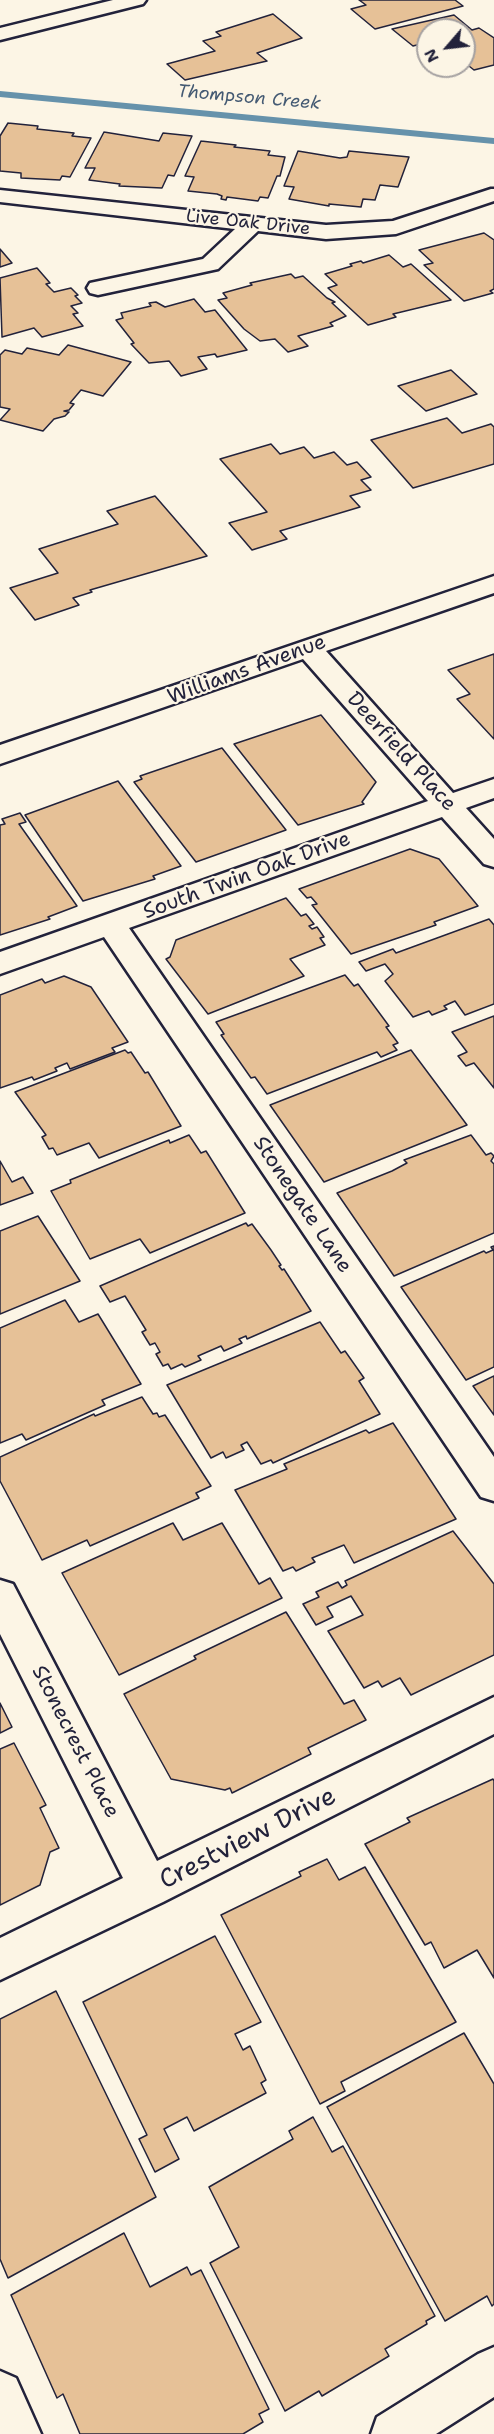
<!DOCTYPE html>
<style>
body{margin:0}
#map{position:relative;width:494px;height:2434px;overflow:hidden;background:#fcf5e5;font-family:"Shantell Sans",sans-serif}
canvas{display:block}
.north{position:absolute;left:416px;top:18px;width:60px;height:60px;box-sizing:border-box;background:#fcf5e5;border:2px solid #a5a1a1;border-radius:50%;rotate:242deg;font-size:16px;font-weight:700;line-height:24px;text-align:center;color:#22223b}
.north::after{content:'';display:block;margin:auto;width:21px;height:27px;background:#22223b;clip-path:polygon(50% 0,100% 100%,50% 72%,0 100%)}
</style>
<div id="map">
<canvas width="494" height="2434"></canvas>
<div class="north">N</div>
</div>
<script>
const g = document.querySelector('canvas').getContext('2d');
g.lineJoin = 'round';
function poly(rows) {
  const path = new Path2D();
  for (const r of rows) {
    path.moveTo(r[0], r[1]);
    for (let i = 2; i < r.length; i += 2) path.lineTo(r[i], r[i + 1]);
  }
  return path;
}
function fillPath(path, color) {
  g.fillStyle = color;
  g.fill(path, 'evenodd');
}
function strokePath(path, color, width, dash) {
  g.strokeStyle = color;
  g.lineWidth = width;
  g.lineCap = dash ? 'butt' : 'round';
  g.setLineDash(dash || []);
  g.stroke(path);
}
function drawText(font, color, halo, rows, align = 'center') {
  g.font = font + ' "Shantell Sans",sans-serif';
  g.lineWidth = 4.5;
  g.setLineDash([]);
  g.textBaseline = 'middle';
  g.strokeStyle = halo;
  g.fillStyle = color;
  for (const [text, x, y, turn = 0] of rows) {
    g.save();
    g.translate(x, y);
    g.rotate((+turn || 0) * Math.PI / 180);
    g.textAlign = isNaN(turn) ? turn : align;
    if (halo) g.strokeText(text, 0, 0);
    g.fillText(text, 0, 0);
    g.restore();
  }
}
const stream = poly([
 [0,91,494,138,494,144,0,97,0,91]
]);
const building = poly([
 [359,0,455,0,463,6,375,29,351,9,366,5,359,0],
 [273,14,302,38,257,53,267,61,185,80,167,64,215,51,203,41,221,36,216,32,273,14],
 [454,15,472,30,479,28,494,38,494,65,474,70,464,62,464,30,428,30,428,42,413,46,392,29,454,15],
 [8,123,38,126,37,129,74,133,72,136,91,138,70,177,62,176,60,180,21,178,21,173,0,171,0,136,8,123],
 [104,132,159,141,163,133,192,136,174,176,168,175,162,188,119,186,120,184,89,180,95,168,85,168,104,132],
 [201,141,236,145,234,147,270,151,268,155,285,157,280,176,277,176,268,198,260,197,258,201,227,197,226,200,221,199,222,196,217,194,188,191,194,177,185,176,201,141],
 [298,151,340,158,347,157,349,151,409,157,398,187,380,185,375,200,363,199,361,207,329,204,329,206,289,199,294,187,284,186,298,151],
 [484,233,494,240,494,289,490,291,493,293,464,301,424,265,433,263,419,250,484,233],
 [0,249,12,263,0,267,0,249],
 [389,255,403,267,411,264,451,300,393,314,396,317,368,325,328,288,337,285,325,274,352,266,350,264,361,261,363,263,389,255],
 [37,268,50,283,46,284,54,292,71,288,78,295,75,296,82,303,71,306,78,313,73,314,83,326,42,337,34,328,2,337,0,278,37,268],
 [291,274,295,278,303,276,327,298,335,302,332,303,346,316,330,323,333,326,298,336,308,346,288,352,275,339,260,341,244,329,218,300,227,298,223,293,252,285,250,283,291,274],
 [194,299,205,312,215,310,247,350,217,357,215,354,198,357,207,369,181,376,169,361,149,363,131,344,134,343,116,320,123,318,121,313,151,306,149,303,156,302,165,307,194,299],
 [68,345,131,362,103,396,81,390,70,403,74,404,69,410,64,411,69,412,65,416,54,419,43,431,0,420,10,409,0,407,0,355,5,350,22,354,27,348,59,355,68,345],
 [451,370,477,394,426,411,398,386,451,370],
 [447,418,462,433,491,424,494,427,494,464,413,488,371,440,447,418],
 [271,444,280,454,304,447,314,458,334,452,347,465,357,462,371,477,361,480,371,490,350,496,360,507,280,531,287,539,252,550,229,523,267,512,220,459,271,444],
 [155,496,207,556,90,590,92,592,73,598,79,605,35,620,10,588,58,573,39,549,118,524,107,511,155,496],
 [494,654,494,739,457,699,470,694,448,670,494,654],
 [321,715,376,782,362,802,364,804,298,825,234,744,321,715],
 [222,748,286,830,196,862,134,782,142,779,140,776,222,748],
 [118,781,181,866,153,876,155,879,83,901,25,815,118,781],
 [20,813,26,822,19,824,77,906,48,917,50,919,0,935,0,825,5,824,2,819,20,813],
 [410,849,439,859,478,906,434,922,436,925,351,954,312,905,317,904,311,897,307,898,299,889,410,849],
 [286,898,301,916,306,914,314,924,309,926,312,929,317,927,324,937,320,938,325,945,290,959,304,976,208,1014,166,959,170,957,176,940,286,898],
 [489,919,494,925,494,1004,465,1015,455,1001,444,1006,447,1009,432,1015,429,1011,413,1017,385,981,393,974,385,964,366,971,359,962,393,949,396,953,489,919],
 [345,975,354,986,358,984,389,1026,386,1027,398,1043,393,1045,397,1050,381,1057,377,1052,267,1094,255,1077,251,1078,221,1035,224,1034,216,1022,345,975],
 [64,976,91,987,128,1042,112,1048,115,1052,70,1069,67,1063,55,1068,57,1071,34,1080,32,1077,0,1088,0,995,42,979,45,983,64,976],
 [494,1016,494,1088,474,1063,466,1066,458,1056,467,1052,452,1032,494,1016],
 [125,1050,128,1053,131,1052,145,1073,148,1072,181,1126,99,1158,89,1143,57,1155,53,1148,49,1149,42,1137,46,1135,15,1092,125,1050],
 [411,1050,467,1125,324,1182,270,1105,411,1050],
 [189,1135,201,1153,206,1151,245,1213,150,1253,140,1239,90,1259,51,1191,71,1183,70,1180,169,1140,170,1143,189,1135],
 [471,1135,486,1155,491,1153,494,1156,491,1161,494,1164,494,1233,394,1276,337,1193,392,1171,407,1163,404,1160,471,1135],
 [0,1161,12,1182,23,1177,33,1193,0,1205,0,1161],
 [38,1216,80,1281,0,1314,0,1231,38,1216],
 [246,1223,248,1226,252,1224,271,1250,281,1265,279,1266,282,1270,284,1269,311,1311,247,1339,246,1336,239,1339,242,1343,224,1351,221,1346,198,1356,201,1360,185,1367,182,1364,171,1369,168,1364,163,1366,156,1354,160,1352,155,1343,150,1345,142,1332,146,1330,125,1296,110,1302,100,1286,246,1223],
 [494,1246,494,1367,466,1380,401,1287,484,1251,486,1253,493,1250,491,1247,494,1246],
 [65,1300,79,1322,98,1314,141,1384,102,1400,105,1405,26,1440,22,1434,0,1443,0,1328,65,1300],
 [320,1322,341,1353,345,1351,364,1378,359,1381,380,1414,273,1463,271,1460,261,1464,247,1442,241,1445,244,1450,226,1458,223,1452,211,1458,167,1385,320,1322],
 [494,1376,494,1415,473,1386,494,1376],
 [142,1397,153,1414,157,1413,159,1417,165,1415,211,1486,196,1493,199,1498,90,1546,87,1540,42,1560,0,1481,0,1457,94,1414,95,1416,142,1397],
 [393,1423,456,1519,354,1563,344,1545,312,1558,315,1562,296,1571,293,1567,283,1571,235,1490,287,1469,284,1464,366,1430,369,1433,393,1423],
 [173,1523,183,1540,222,1523,259,1584,270,1578,282,1598,119,1675,62,1573,173,1523],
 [453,1531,494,1584,494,1655,411,1695,400,1678,382,1687,378,1681,364,1688,328,1631,363,1615,351,1596,327,1607,333,1617,316,1625,303,1604,319,1597,316,1592,338,1582,342,1588,347,1585,345,1581,453,1531],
 [286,1612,344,1704,354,1700,366,1720,308,1748,311,1754,232,1793,230,1788,225,1790,171,1779,124,1694,196,1659,194,1656,286,1612],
 [0,1703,12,1727,0,1733,0,1703],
 [14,1743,46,1805,40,1808,59,1848,50,1852,40,1885,0,1905,0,1749,14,1743],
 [493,1779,494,1781,494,1978,477,1950,444,1968,431,1942,425,1945,365,1844,410,1822,407,1818,493,1779],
 [327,1859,339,1880,365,1867,456,2022,341,2082,345,2091,320,2104,221,1915,301,1876,299,1872,327,1859],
 [215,1936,261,2022,235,2034,243,2050,250,2046,266,2080,261,2083,266,2093,194,2131,187,2117,164,2129,179,2159,155,2172,139,2139,147,2135,83,2002,215,1936],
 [56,1991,156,2197,8,2278,0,2259,0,2019,56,1991],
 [464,2033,494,2084,494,2304,492,2306,487,2296,445,2321,327,2107,464,2033],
 [313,2117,332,2152,343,2146,435,2316,426,2321,427,2324,385,2349,389,2356,322,2396,319,2391,285,2411,210,2263,239,2247,209,2187,293,2139,289,2131,313,2117],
 [124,2233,150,2287,187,2267,191,2275,201,2270,269,2409,259,2414,263,2422,243,2434,80,2434,63,2394,57,2398,11,2295,124,2233]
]);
const minor = poly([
 [113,0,146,0,143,4,0,40,0,28,113,0],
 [491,189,494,189,494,201,396,234,326,239,258,231,218,269,98,295,90,293,87,288,90,283,203,259,235,229,0,202,0,190,326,225,393,221,491,189],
 [494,576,494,593,326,651,453,793,494,779,494,798,466,808,494,839,494,867,484,864,442,817,129,928,494,1457,494,1501,481,1497,104,937,0,974,0,952,428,801,303,659,0,764,0,745,494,576],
 [0,1580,13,1584,157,1861,494,1697,494,1734,163,1902,0,1980,0,1938,123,1878,0,1634,0,1580],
 [494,2347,494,2397,436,2434,371,2434,377,2417,478,2354,494,2347],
 [0,2371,16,2378,41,2434,0,2434,0,2371]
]);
const farWaternames = [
 ["Thompson Creek",249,98,5]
];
const farStreetnames = [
 ["Live Oak Drive",248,223,6]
];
const streetNames = [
 ["Williams Avenue",247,670,-20],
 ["Deerfield Place",401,752,48],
 ["South Twin Oak Drive",247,876,-20],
 ["Stonegate Lane",302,1205,56],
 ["Stonecrest Place",75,1742,63]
];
const nearStreetnames = [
 ["Crestview Drive",248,1839,-27]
];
fillPath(stream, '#6692ab');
fillPath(building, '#e6c197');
strokePath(building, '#22223b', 1.5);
strokePath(minor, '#22223b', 5);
fillPath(minor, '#fcf5e5');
drawText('italic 18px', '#445a73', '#fcf5e5', farWaternames);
drawText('18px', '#22223b', '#fcf5e5', farStreetnames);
drawText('21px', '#22223b', '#fcf5e5', streetNames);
drawText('26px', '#22223b', '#fcf5e5', nearStreetnames);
</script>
